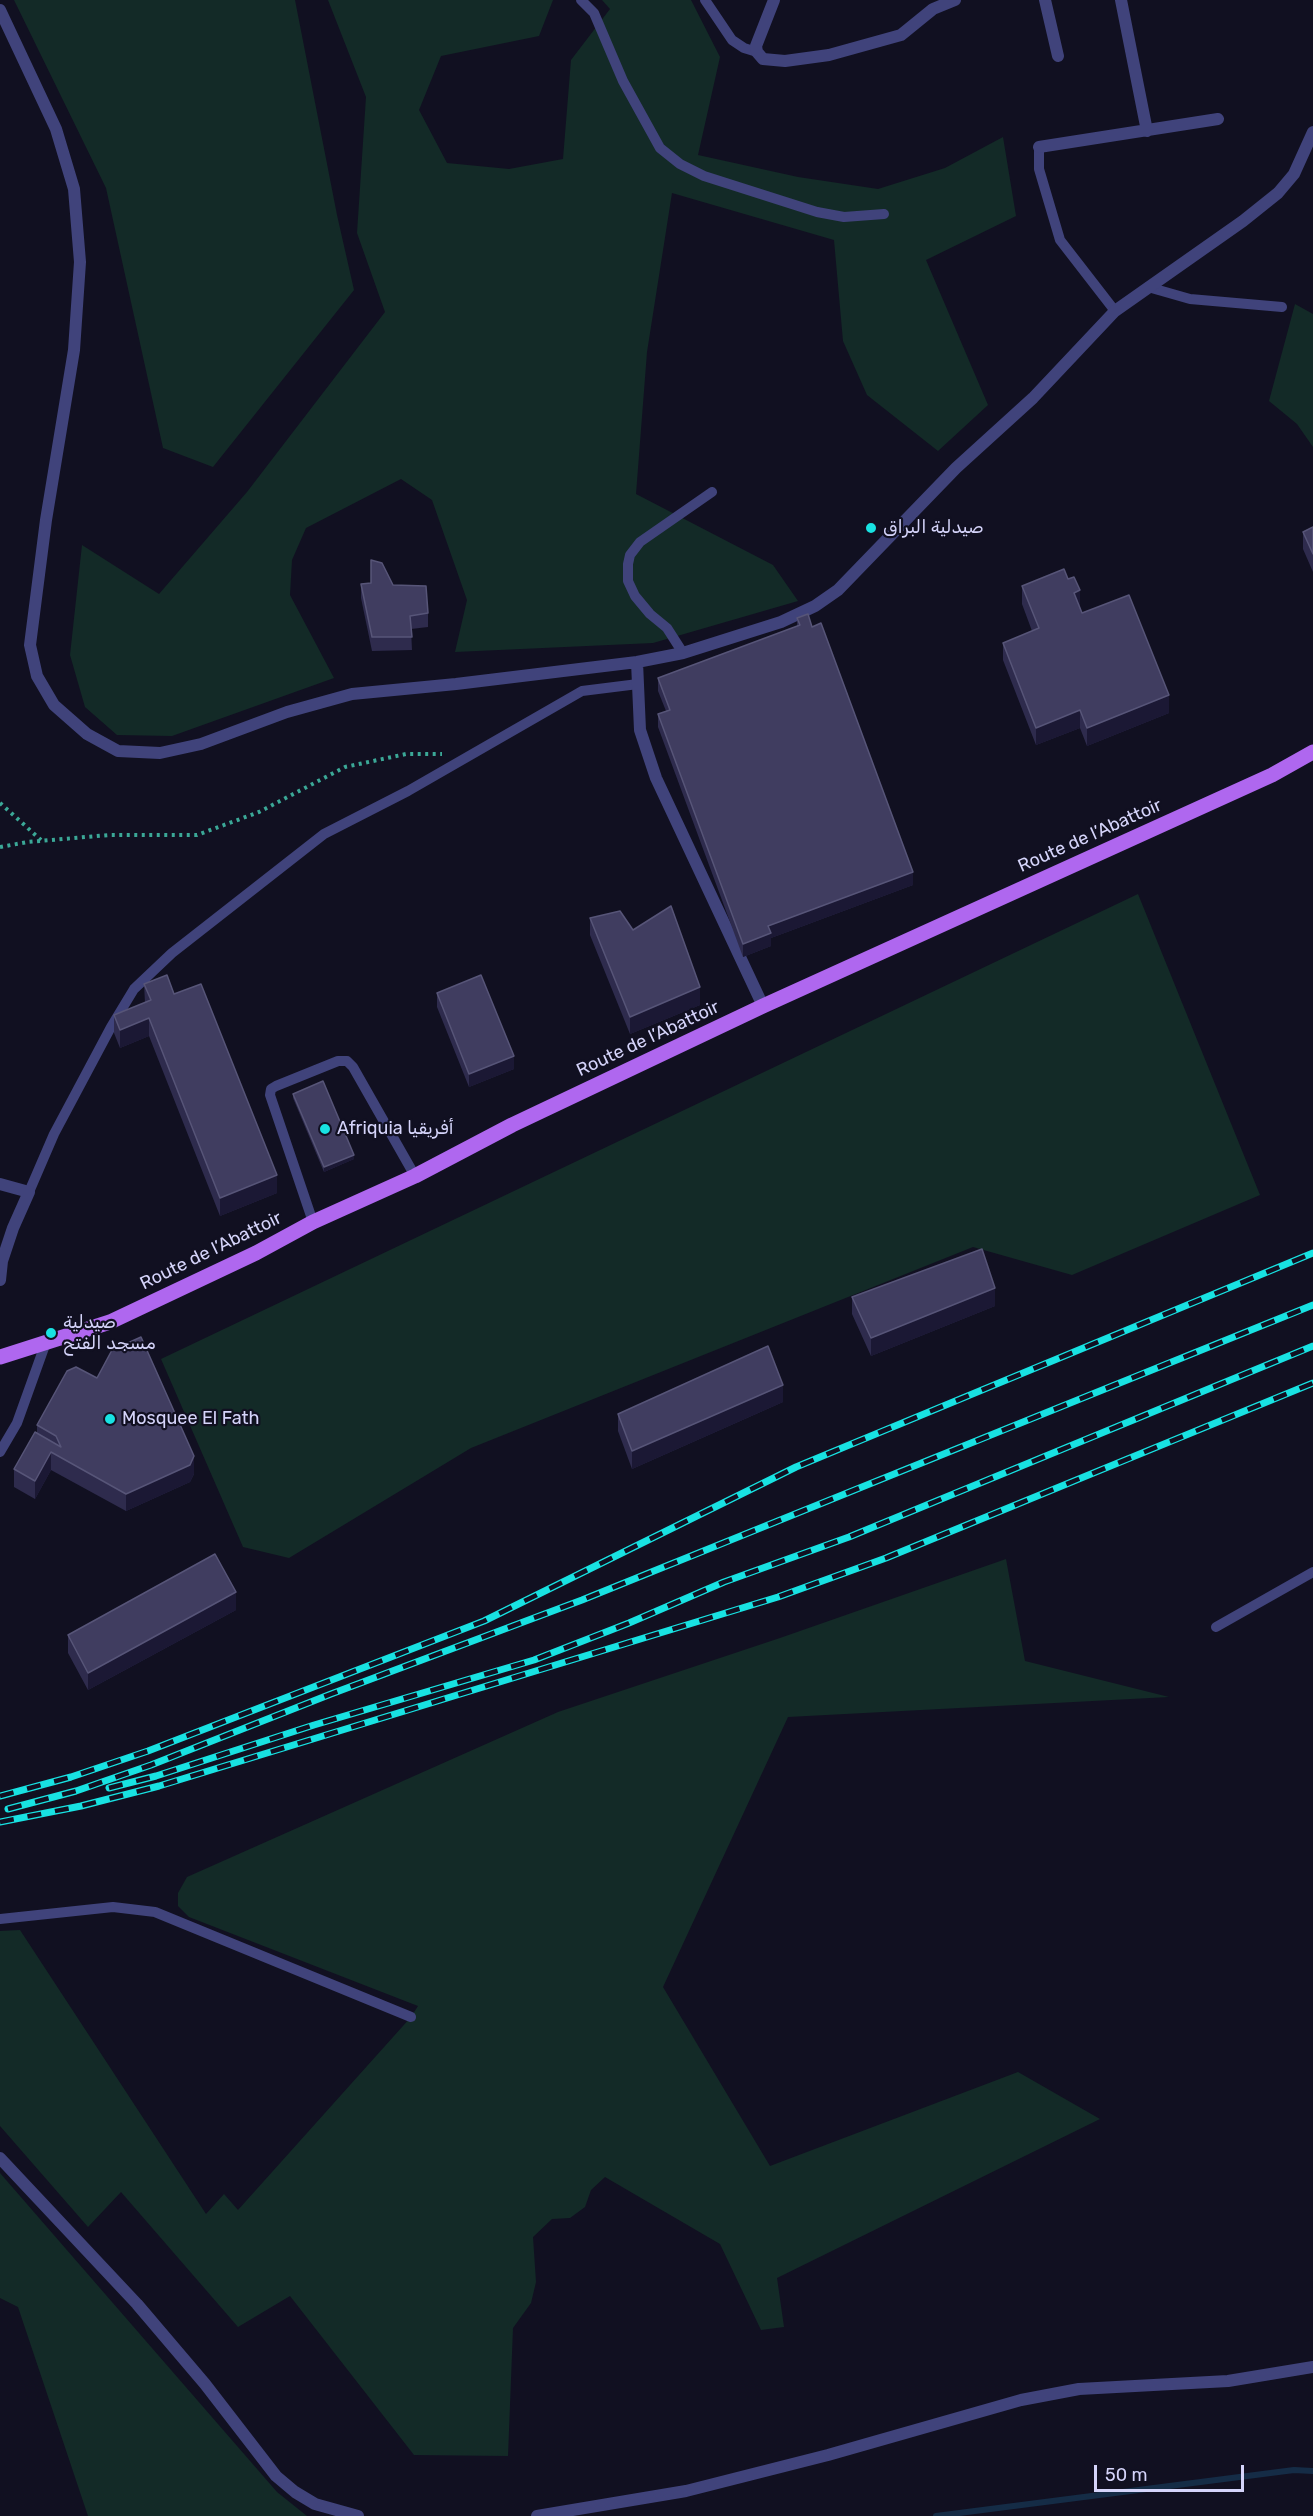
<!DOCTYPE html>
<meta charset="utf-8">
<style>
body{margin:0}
#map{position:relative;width:1313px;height:2516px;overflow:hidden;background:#111021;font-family:Rubik,sans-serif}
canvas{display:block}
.scale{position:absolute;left:1094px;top:2465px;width:150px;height:27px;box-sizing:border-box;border:3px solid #d5d4fa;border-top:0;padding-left:8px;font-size:18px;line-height:21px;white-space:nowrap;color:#d5d4fa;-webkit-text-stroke:4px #111021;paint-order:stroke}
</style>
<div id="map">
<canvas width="1313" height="2516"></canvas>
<div class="scale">50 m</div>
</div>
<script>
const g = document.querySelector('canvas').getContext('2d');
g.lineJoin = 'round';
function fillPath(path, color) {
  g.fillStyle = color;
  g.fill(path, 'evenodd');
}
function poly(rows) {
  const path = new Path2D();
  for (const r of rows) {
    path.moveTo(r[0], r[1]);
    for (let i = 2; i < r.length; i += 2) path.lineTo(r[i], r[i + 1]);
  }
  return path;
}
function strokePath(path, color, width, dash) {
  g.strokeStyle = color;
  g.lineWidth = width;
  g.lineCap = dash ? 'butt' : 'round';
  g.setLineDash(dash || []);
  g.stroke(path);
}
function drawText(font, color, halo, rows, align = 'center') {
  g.font = font + ' Rubik,"Noto Sans Arabic",sans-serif';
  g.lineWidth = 4.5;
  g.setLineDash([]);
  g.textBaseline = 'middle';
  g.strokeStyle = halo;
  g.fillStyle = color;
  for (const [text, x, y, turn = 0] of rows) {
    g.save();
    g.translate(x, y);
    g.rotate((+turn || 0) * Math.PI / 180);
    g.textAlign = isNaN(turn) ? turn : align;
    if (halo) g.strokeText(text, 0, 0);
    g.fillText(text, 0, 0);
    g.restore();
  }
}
const green = poly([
 [14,0,295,0,337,215,354,290,213,467,163,448,106,188],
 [328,0,553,0,539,36,441,56,419,110,447,163,509,169,563,159,571,60,610,9,602,0,691,0,720,57,698,155,798,177,878,189,945,168,1003,137,1016,216,926,260,988,405,938,451,867,395,843,341,834,240,672,193,647,352,636,494,773,565,798,601,653,643,455,652,467,600,432,500,401,479,306,528,292,560,290,595,334,678,172,736,117,735,85,707,70,655,82,545,159,594,247,492,385,312,357,233,366,97],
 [1295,304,1313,314,1313,447,1297,424,1269,401],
 [1138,894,1260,1195,1072,1275,973,1247,471,1448,289,1558,243,1547,161,1359],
 [1006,1559,1025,1661,1169,1697,788,1717,663,1987,770,2166,1018,2072,1100,2119,777,2278,784,2327,761,2330,720,2244,605,2177,591,2190,585,2207,570,2218,552,2219,533,2237,536,2282,531,2303,513,2328,508,2456,414,2455,290,2296,238,2327,121,2192,88,2227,0,2126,0,1931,20,1930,206,2214,224,2194,238,2210,411,2017,418,2006,189,1917,178,1906,178,1893,187,1877,558,1712,780,1638],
 [0,2173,277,2492,307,2516,88,2516,18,2307,0,2298]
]);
const stream = poly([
 [936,2516,1294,2470,1313,2471]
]);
const path = poly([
 [0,803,41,840],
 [0,847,28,842,109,835,197,835,259,812,345,767,406,754,442,754]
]);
const service = poly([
 [581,0,594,13,623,81,660,148,680,164,704,176,817,212,844,217,884,214],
 [705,0,732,40,744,48,757,52],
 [1039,147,1039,169,1060,240,1115,311],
 [1148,287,1190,299,1282,307],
 [683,653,667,628,650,614,635,596,628,581,628,564,630,555,640,542,712,492],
 [29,1192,54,1134,111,1027,134,989,172,953,324,834,408,791,582,691,638,684],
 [313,1222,270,1095,271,1089,276,1086,338,1061,347,1061,353,1067,415,1176],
 [0,1452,17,1423,45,1345],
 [1216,1627,1313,1572],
 [0,1919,113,1907,155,1912,411,2017]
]);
const minor = poly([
 [774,0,756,46,757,52,763,59,785,61,829,55,901,35,933,9,955,0],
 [1045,0,1058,56],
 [1121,0,1147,131],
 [0,10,56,129,74,189,80,262,74,350,46,520,30,645,37,676,54,705,87,734,118,751,160,753,201,744,287,712,352,694,456,684,637,662,683,653,781,622,815,606,838,590,956,468,1033,398,1115,311,1243,221,1278,193,1294,174,1313,132],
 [1039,147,1218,119],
 [637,662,640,730,656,778,763,1006],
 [0,1184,29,1192,13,1228,2,1261,0,1280],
 [0,2158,137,2304,205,2384,276,2476,295,2492,315,2504,358,2516],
 [537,2516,686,2491,828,2455,1021,2400,1079,2389,1228,2381,1313,2367]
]);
const primary = poly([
 [0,1357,110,1322,256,1253,313,1222,415,1176,512,1125,763,1006,1272,775,1313,752]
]);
const rail = poly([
 [109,1788,156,1776,314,1725,534,1660,629,1623,724,1582,849,1537,1313,1346],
 [0,1796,71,1777,148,1751,484,1621,796,1467,1313,1253],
 [8,1809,76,1791,151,1765,331,1694,582,1600,1313,1305],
 [0,1822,81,1806,159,1786,778,1597,886,1558,1313,1383]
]);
const wall = poly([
 [1313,527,1313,572,1303,549,1303,532],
 [361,584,393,585,428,613,428,627,411,629,412,650,372,651,361,598],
 [1022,586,1080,607,1082,613,1169,713,1087,746,1080,728,1036,745,1003,660,1003,643,1032,631,1022,604],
 [797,618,913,885,771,938,771,946,743,957,658,727,658,714,666,711,658,691,658,678,797,626],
 [590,918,633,930,700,1005,630,1034,590,935],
 [144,984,174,994,277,1193,220,1216,149,1036,120,1048,114,1033,114,1015,145,1003],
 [437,993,514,1069,469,1087,437,1007],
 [293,1094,354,1159,324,1172,293,1098],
 [852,1297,995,1306,871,1356,852,1314],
 [783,1402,632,1469,618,1431,618,1414],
 [37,1425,194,1474,190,1482,126,1511,51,1470,35,1499,14,1487,14,1469,37,1433],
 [236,1610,88,1690,68,1653,68,1635]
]);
const shadedWall = poly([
 [1080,590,1080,608,1074,593],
 [1169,695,1169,713,1087,746,1087,728],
 [1080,710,1080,728,1036,745,1036,728],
 [913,872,913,885,771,938,771,946,743,957,743,944,768,926],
 [700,987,700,1005,630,1034,630,1017],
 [149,1018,149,1036,120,1048,120,1030],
 [514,1056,514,1069,469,1087,469,1074],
 [354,1155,354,1159,324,1172,324,1167],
 [277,1175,277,1193,220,1216,220,1198],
 [995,1288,995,1306,871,1356,871,1338],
 [783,1385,783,1402,632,1469,632,1451],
 [51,1452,51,1470,35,1499,35,1481],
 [194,1456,194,1474,190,1482,126,1511,126,1494],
 [236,1592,236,1610,88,1690,88,1673]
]);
const building = poly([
 [1313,527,1313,554,1303,532,1313,527],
 [371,560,382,563,393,585,426,586,428,613,410,616,412,637,372,637,361,584,371,583,371,560],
 [1064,569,1068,579,1074,577,1080,590,1074,593,1082,613,1129,595,1169,695,1087,728,1080,710,1036,728,1003,643,1039,628,1022,586,1064,569],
 [808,614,812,627,821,623,913,872,768,926,771,933,743,944,658,714,670,710,658,678,800,625,797,618,808,614],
 [671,906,700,987,630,1017,590,918,620,911,633,930,671,906],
 [167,975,174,994,201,984,277,1175,220,1198,149,1018,120,1030,114,1015,151,1000,144,984,167,975],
 [481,975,514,1056,469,1074,437,993,481,975],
 [323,1081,354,1155,324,1167,293,1094,323,1081],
 [982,1249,995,1288,871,1338,852,1297,982,1249],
 [141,1337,194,1456,190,1465,126,1494,51,1452,35,1481,14,1469,35,1432,61,1447,56,1436,37,1425,67,1371,76,1367,97,1378,112,1350,141,1337],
 [768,1346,783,1385,632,1451,618,1414,768,1346],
 [215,1554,236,1592,88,1673,68,1635,215,1554]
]);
const markers = [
 [871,528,6,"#18e2e2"],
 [325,1129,6,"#18e2e2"],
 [51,1333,6,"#18e2e2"],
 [110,1419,6,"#18e2e2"]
];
const poiNames = [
 ["صيدلية البراق",883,528],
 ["Afriquia أفريقيا",337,1129],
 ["صيدلية",63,1323],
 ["مسجد الفتح",63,1344],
 ["Mosquee El Fath",122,1419]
];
const streetNames = [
 ["Route de l’Abattoir",1090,836,-24],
 ["Route de l’Abattoir",648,1039,-25],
 ["Route de l’Abattoir",211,1251,-26]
];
fillPath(green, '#132a27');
strokePath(stream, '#152c46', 6);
strokePath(path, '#3ba897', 4, [3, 4.5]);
strokePath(service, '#40437b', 10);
strokePath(minor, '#40437b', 12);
strokePath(primary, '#af67ef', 15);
strokePath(rail, '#18e2e2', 7);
strokePath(rail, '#111021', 4.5, [14]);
fillPath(wall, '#2e2b4d');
fillPath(shadedWall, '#1b1834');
fillPath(building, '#403d60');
strokePath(building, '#575578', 1.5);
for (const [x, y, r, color] of markers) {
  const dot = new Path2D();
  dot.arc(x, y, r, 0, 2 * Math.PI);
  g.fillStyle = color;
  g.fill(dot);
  strokePath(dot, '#111021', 2);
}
drawText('18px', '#d5d4fa', '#111021', poiNames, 'left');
drawText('18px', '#d5d4fa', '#111021', streetNames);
</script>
